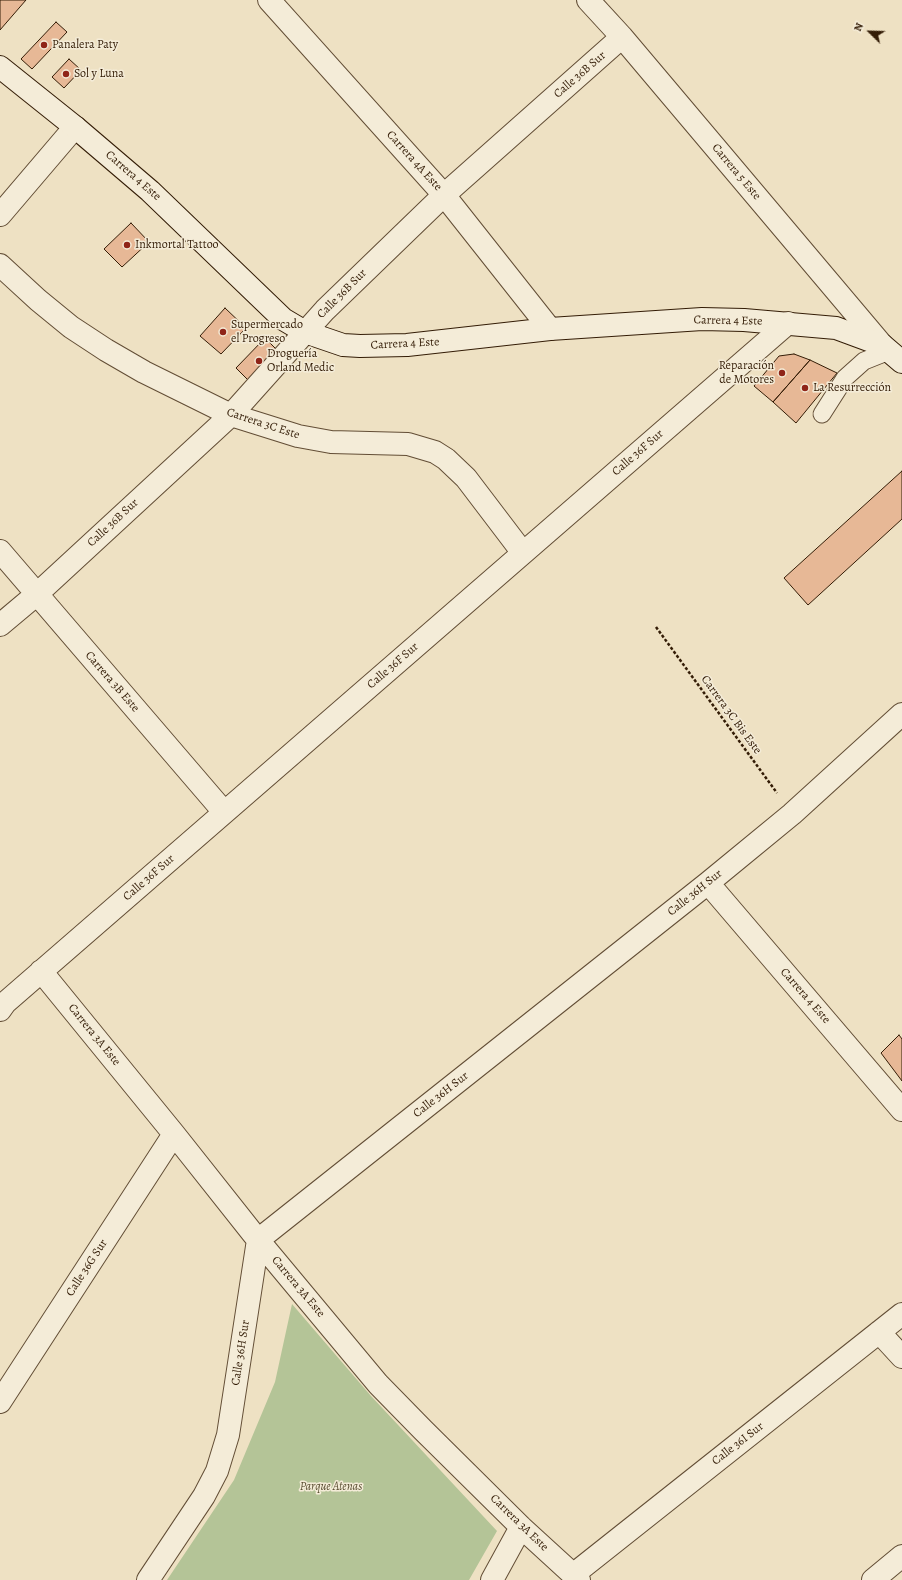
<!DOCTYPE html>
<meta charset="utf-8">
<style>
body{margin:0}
#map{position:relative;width:902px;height:1580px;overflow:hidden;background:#eee1c3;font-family:Alegreya,serif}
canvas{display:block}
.north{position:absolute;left:850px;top:12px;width:40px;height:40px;-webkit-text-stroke:3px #f4ecd8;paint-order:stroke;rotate:293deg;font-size:11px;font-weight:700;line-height:16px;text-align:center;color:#331c06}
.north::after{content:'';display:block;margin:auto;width:14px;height:18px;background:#331c06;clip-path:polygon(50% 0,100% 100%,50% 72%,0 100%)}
</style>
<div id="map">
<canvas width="902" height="1580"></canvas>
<div class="north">N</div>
</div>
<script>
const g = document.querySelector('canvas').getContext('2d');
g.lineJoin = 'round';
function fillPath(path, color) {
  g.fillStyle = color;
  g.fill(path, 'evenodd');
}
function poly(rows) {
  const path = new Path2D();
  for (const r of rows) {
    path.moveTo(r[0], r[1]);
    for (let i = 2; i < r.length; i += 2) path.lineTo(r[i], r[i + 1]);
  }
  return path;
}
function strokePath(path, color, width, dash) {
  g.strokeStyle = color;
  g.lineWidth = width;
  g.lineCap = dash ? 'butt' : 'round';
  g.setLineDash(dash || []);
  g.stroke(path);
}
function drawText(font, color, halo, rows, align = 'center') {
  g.font = font + ' Alegreya,serif';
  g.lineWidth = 3;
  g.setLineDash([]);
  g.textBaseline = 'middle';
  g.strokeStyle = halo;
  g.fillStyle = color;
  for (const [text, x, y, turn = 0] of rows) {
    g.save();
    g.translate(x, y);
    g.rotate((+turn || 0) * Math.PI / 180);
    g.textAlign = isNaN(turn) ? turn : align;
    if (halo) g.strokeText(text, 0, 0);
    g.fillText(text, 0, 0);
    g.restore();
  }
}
const green = poly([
 [292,1304,371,1396,497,1531,469,1580,167,1580,234,1480,275,1382]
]);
const building = poly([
 [0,0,26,0,0,30,0,0],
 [56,22,67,32,32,69,21,59,56,22],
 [69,59,81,70,64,88,52,77,69,59],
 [131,223,149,242,122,267,104,249,131,223],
 [225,308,246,328,221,354,200,336,225,308],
 [265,338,281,354,252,384,236,368,265,338],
 [794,354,810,360,773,402,754,386,779,356,794,354],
 [810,360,837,373,796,423,773,402,810,360],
 [902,471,902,519,808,605,784,578,902,471],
 [899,1035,902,1039,902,1081,881,1053,899,1035]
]);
const path = poly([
 [656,627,777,793]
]);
const lane = poly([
 [822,414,845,378,864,361,889,351]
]);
const street = poly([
 [269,0,444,195,550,329],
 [588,0,622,37,882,345],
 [0,215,75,127],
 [0,265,38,300,71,327,106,350,144,372,231,415,298,436,331,442,408,444,435,452,446,459,466,478,523,553],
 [0,551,224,812],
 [0,625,37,594,231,415,325,310,444,195,622,37],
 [708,883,902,1110],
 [41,971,174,1134,258,1240,378,1384,423,1430,521,1527,579,1580],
 [0,1010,5,1003,788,323],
 [879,1332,902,1357],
 [0,1402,174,1134],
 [574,1574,902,1314],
 [148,1580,204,1496,217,1471,228,1435,258,1240,708,883,792,814,902,714],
 [492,1580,521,1527],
 [873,1580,902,1556]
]);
const secondary = poly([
 [0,67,75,127,150,191,283,319,305,332,343,345,360,346,407,345,550,329,702,319,744,320,836,328,882,345,902,362]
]);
const markers = [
 [44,45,4,"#8f2418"],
 [66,74,4,"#8f2418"],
 [127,245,4,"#8f2418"],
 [223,332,4,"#8f2418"],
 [259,361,4,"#8f2418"],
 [782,373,4,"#8f2418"],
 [805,388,4,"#8f2418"]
];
const poiNames = [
 ["Panalera Paty",52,45],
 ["Sol y Luna",74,74],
 ["Inkmortal Tattoo",135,245],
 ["Supermercado",231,325],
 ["el Progreso",231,339],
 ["Droguería",267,354],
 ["Orland Medic",267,368],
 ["Reparación",774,366,"right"],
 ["de Motores",774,380,"right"],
 ["La Resurrección",813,388]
];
const streetNames = [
 ["Calle 36B Sur",580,75,-41],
 ["Carrera 4A Este",414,161,48],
 ["Carrera 5 Este",736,172,50],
 ["Carrera 4 Este",133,176,41],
 ["Calle 36B Sur",342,294,-45],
 ["Carrera 4 Este",728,321,1],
 ["Carrera 4 Este",405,344,-3],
 ["Carrera 3C Este",263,424,18],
 ["Calle 36F Sur",638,453,-41],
 ["Calle 36B Sur",113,523,-43],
 ["Calle 36F Sur",393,666,-41],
 ["Carrera 3B Este",112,682,49],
 ["Carrera 3C Bis Este",731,715,54],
 ["Calle 36F Sur",149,878,-41],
 ["Calle 36H Sur",695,893,-39],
 ["Carrera 4 Este",805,996,49],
 ["Carrera 3A Este",94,1035,51],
 ["Calle 36H Sur",441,1095,-38],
 ["Calle 36G Sur",87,1268,-57],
 ["Carrera 3A Este",298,1287,50],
 ["Calle 36H Sur",241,1353,-81],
 ["Calle 36I Sur",738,1444,-38],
 ["Carrera 3A Este",519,1523,44]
];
const parkNames = [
 ["Parque Atenas",331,1487]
];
fillPath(green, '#b4c497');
fillPath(building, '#e7b896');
strokePath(building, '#331c06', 1);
strokePath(lane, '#624d35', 19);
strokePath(street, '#624d35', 24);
strokePath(secondary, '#331c06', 24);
strokePath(path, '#331c06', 2.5, [3, 2]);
strokePath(lane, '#f4ecd8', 17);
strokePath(street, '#f4ecd8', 22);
strokePath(secondary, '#f4ecd8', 22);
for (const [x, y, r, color] of markers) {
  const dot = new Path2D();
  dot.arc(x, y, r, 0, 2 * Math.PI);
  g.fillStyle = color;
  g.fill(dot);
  strokePath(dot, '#f4ecd8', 1.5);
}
drawText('12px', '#331c06', '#f4ecd8', poiNames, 'left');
drawText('12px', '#331c06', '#f4ecd8', streetNames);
drawText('italic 12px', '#5a4e32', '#f4ecd8', parkNames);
</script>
